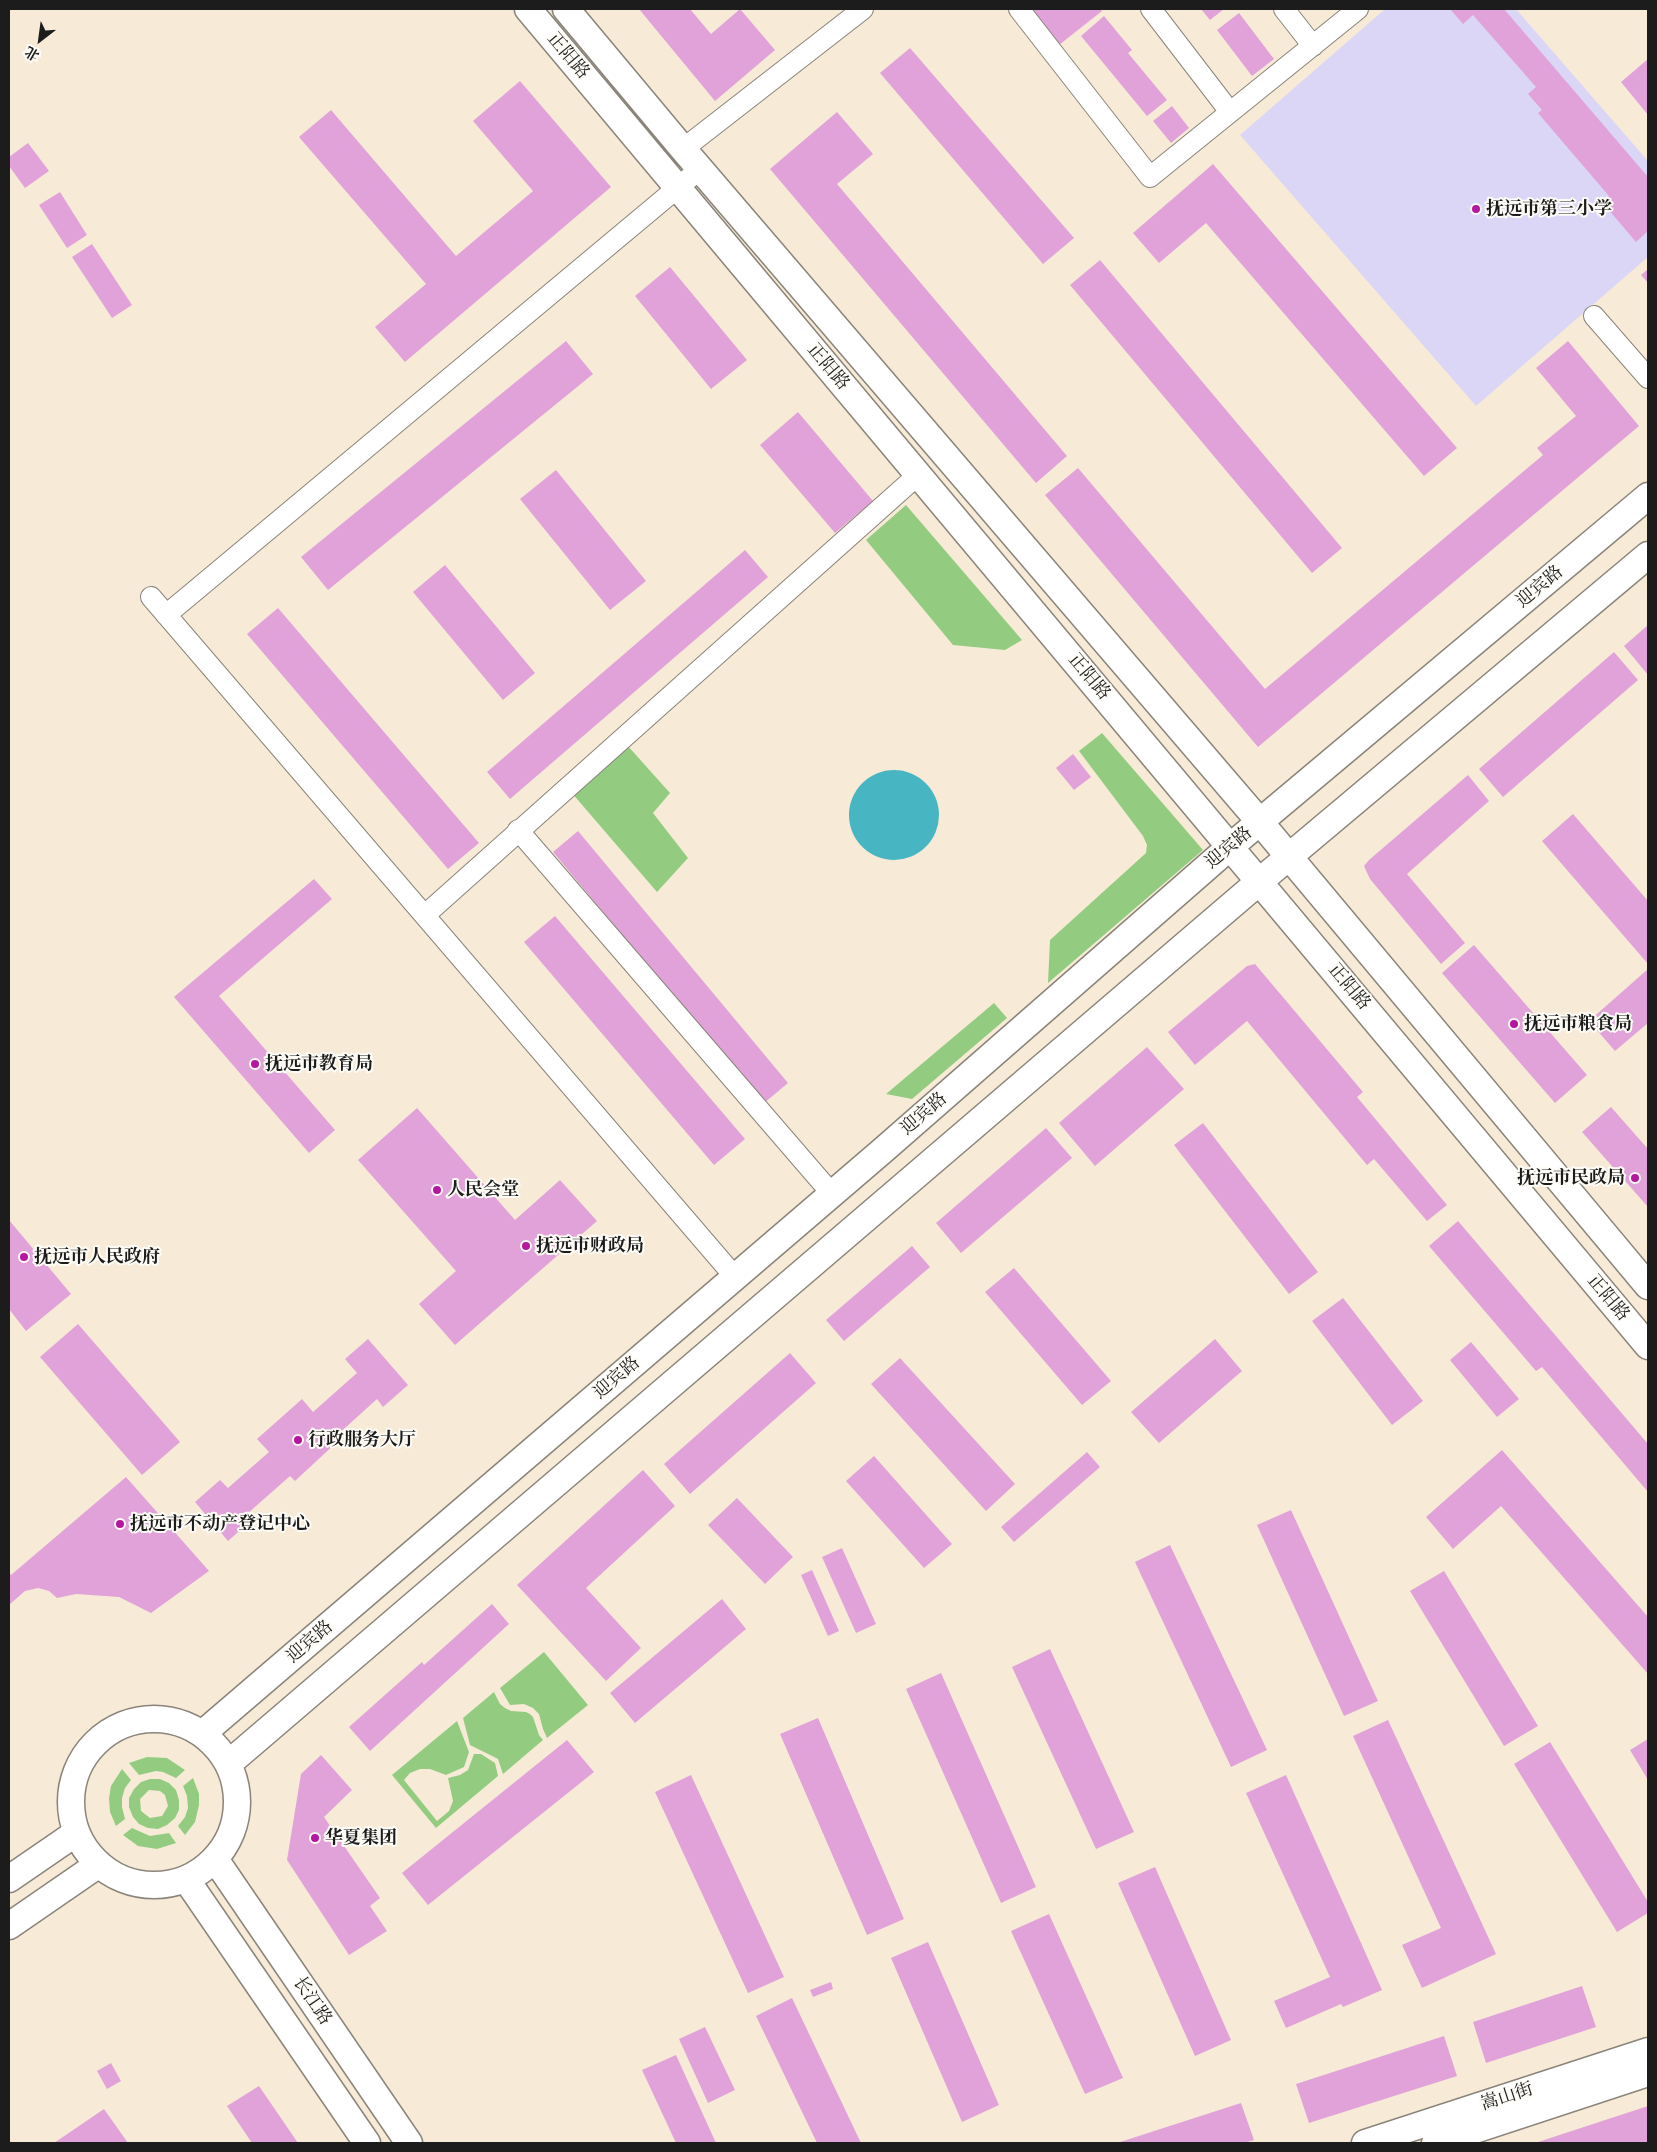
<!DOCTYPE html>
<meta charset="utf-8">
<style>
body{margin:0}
#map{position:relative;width:1657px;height:2152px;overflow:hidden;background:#f7ebd8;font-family:"Old Standard TT","Noto Serif SC",serif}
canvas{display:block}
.frame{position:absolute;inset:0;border:10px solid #1c1c1c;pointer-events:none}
.north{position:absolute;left:15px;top:15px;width:50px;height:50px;-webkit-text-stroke:4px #fdfcf7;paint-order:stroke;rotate:210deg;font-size:14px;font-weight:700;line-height:20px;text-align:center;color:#1c1c1c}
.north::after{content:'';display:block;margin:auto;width:18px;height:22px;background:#1c1c1c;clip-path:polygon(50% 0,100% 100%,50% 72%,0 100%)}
</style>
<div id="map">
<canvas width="1657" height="2152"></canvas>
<div class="frame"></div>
<div class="north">北</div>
</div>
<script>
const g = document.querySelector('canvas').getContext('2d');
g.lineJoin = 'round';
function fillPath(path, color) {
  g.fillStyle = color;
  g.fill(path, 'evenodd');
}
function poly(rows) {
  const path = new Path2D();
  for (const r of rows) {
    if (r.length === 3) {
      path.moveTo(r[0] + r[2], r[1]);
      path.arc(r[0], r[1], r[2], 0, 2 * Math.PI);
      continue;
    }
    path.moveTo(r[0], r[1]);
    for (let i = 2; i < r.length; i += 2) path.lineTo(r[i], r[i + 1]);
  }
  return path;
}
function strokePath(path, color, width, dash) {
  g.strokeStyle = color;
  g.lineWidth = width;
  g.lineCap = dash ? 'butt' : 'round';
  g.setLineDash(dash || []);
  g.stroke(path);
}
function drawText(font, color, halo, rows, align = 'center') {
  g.font = font + ' "Old Standard TT","Noto Serif SC",serif';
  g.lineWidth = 4;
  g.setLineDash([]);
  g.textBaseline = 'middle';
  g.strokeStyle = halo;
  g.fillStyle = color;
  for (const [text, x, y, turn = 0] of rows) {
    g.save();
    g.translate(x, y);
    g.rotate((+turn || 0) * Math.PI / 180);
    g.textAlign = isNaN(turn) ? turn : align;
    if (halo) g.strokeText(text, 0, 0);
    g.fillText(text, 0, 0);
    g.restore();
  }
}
const built = poly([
 [1385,9,1516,9,1648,161,1648,257,1476,406,1240,135]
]);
const green = poly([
 [906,505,1022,640,1005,650,953,645,866,540],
 [1102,733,1203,850,1048,983,1050,940,1146,853,1147,845,1143,836,1079,751],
 [627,745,670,793,653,813,688,858,657,892,571,792],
 [994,1003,1007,1018,912,1099,886,1094],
 [544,1652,588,1705,547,1738,543,1729,539,1714,533,1708,524,1704,510,1705,500,1688],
 [494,1692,500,1704,505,1708,511,1711,526,1712,530,1714,533,1717,539,1735,543,1740,503,1774,498,1759,470,1745,463,1718],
 [457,1721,469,1752,464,1767,446,1775,430,1769,420,1769,410,1773,404,1780,437,1821,449,1811,453,1801,448,1778,460,1775,468,1770,474,1754,481,1754,495,1763,498,1776,436,1828,392,1775],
 [147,1757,167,1758,185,1770,176,1778,163,1772,156,1771,139,1775,129,1763],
 [122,1769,131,1780,125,1788,122,1798,122,1807,125,1819,116,1826,110,1812,109,1798,111,1786],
 [193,1778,199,1794,199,1805,195,1822,185,1835,178,1826,185,1817,188,1808,187,1796,183,1786],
 [150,1779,160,1779,169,1783,176,1790,179,1800,179,1810,175,1818,167,1825,158,1829,148,1828,139,1824,133,1817,129,1807,129,1798,134,1789,141,1782],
 [149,1790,160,1791,165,1795,168,1806,162,1816,150,1818,141,1811,140,1799],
 [132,1828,150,1836,169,1833,176,1843,157,1849,138,1846,123,1835]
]);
const water = poly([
 [894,815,45]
]);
const building = poly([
 [639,9,690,9,711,34,740,9,775,50,715,101],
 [1030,9,1100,9,1102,11,1059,45],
 [1201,9,1224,9,1210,20],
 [1450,9,1504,9,1648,177,1648,231,1636,242,1602,202,1609,196,1538,113,1542,110,1528,94,1536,87,1473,15,1463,24],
 [1239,13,1274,59,1252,76,1217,30],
 [1104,16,1132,50,1128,53,1167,100,1147,116,1081,36],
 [910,48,1074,238,1043,264,880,73],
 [1648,59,1648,115,1621,82],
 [520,81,611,187,405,362,375,327,426,284,299,137,331,110,456,256,533,191,473,121],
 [1172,106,1189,128,1171,143,1153,121],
 [837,112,873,154,837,184,1067,456,1036,483,770,169],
 [28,143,49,171,25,188,9,166,9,157],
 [1213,164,1457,448,1424,476,1206,223,1159,263,1133,233],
 [60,192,87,235,67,248,39,205],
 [92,244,132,305,112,318,72,257],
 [1100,260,1342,548,1312,573,1070,285],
 [670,267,747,360,711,389,635,296],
 [1648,269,1648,283,1641,275],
 [566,341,593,374,328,590,301,557],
 [1568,341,1639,426,1258,747,1045,495,1078,468,1265,689,1543,455,1537,448,1576,416,1536,368],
 [798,412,873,501,835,533,760,445],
 [556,470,646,581,610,610,520,499],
 [745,550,768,577,510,799,487,772],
 [445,565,535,673,503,700,413,592],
 [278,608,479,843,448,869,247,634],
 [1648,625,1648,675,1624,646],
 [1614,652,1638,680,1503,797,1479,769],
 [1073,754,1091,777,1074,790,1056,768],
 [1468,775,1489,801,1407,874,1465,943,1441,964,1370,879,1364,866,1369,860],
 [1573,814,1648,901,1648,964,1542,841],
 [578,831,788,1083,763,1104,553,852],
 [314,879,332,899,219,996,335,1130,309,1153,174,997],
 [555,916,745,1139,714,1165,524,942],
 [1474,945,1587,1075,1555,1103,1442,973],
 [1255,964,1363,1092,1357,1097,1447,1205,1427,1221,1374,1159,1367,1165,1247,1021,1195,1065,1168,1032,1247,966],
 [1648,969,1648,1023,1615,1051,1589,1021],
 [1147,1047,1184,1089,1095,1166,1059,1123],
 [1611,1107,1648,1149,1648,1207,1582,1132],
 [417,1108,515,1220,560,1180,597,1221,455,1345,419,1304,456,1271,358,1160],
 [1203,1123,1318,1272,1289,1294,1174,1145],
 [1046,1128,1072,1158,961,1253,936,1223],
 [9,1220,71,1294,26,1331,9,1309],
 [1458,1221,1648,1444,1648,1492,1542,1367,1536,1371,1429,1246],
 [912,1246,930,1267,844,1341,826,1320],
 [1014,1268,1111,1381,1082,1405,985,1292],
 [1343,1298,1423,1401,1392,1425,1312,1321],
 [78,1324,180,1442,142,1475,40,1357],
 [368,1339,408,1385,383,1407,377,1399,335,1437,338,1441,295,1481,290,1476,247,1514,253,1519,228,1541,195,1502,220,1480,228,1488,269,1452,257,1439,302,1399,313,1412,357,1373,345,1359],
 [1215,1339,1242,1371,1159,1443,1131,1412],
 [1471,1342,1519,1399,1497,1417,1450,1360],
 [790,1353,816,1383,690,1494,664,1464],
 [900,1358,1015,1484,986,1511,871,1384],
 [1502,1450,1648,1617,1648,1674,1501,1506,1453,1549,1426,1517],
 [1087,1452,1100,1467,1014,1542,1001,1527],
 [874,1456,952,1544,924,1568,846,1481],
 [643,1470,675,1506,586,1588,641,1648,606,1681,517,1585],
 [126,1477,209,1571,151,1613,119,1597,76,1594,57,1598,49,1591,38,1588,25,1591,9,1605,9,1572,11,1575],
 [737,1498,793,1557,765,1584,708,1525],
 [1291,1510,1378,1701,1344,1716,1257,1525],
 [1170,1545,1267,1750,1231,1767,1135,1562],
 [842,1548,876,1624,856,1633,822,1557],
 [812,1570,839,1631,828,1636,801,1575],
 [1444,1571,1538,1726,1504,1746,1410,1591],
 [722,1599,746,1629,635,1723,610,1693],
 [492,1604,509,1624,370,1751,349,1727,422,1662,424,1665],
 [1050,1649,1134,1832,1096,1849,1012,1667],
 [941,1673,1036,1887,1001,1903,906,1689],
 [818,1718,904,1919,867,1935,780,1734],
 [1388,1720,1496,1954,1422,1988,1402,1945,1441,1928,1353,1736],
 [1648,1739,1648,1780,1630,1750],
 [567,1740,594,1772,428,1905,402,1873],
 [1550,1742,1648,1902,1648,1913,1617,1932,1514,1764],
 [321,1755,352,1790,324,1817,380,1898,370,1906,387,1931,349,1955,287,1860,301,1774],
 [691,1775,784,1977,748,1993,655,1792],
 [1286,1775,1382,1990,1343,2007,1341,2004,1286,2028,1274,2001,1330,1977,1246,1793],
 [1155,1867,1231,2040,1195,2056,1118,1883],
 [1049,1914,1123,2078,1085,2094,1011,1931],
 [928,1942,999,2105,962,2122,891,1958],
 [831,1982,833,1989,813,1997,810,1990],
 [1582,1986,1596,2027,1486,2063,1473,2022],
 [792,1998,861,2143,817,2143,756,2016],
 [705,2027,735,2090,708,2103,679,2039],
 [1444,2036,1457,2076,1309,2123,1296,2084],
 [676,2055,716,2143,676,2143,642,2070],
 [111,2063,121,2081,107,2089,97,2071],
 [259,2086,298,2143,252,2143,227,2106],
 [1241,2103,1254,2140,1244,2143,1117,2143],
 [1648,2106,1648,2143,1535,2143],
 [104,2109,128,2143,54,2143]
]);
const minor = poly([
 [1019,9,1150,177,1358,9],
 [1151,9,1230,112],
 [1284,9,1313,46],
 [683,149,863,9],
 [1594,316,1648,378],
 [151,597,735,1277],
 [166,615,700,169],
 [518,830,832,1194],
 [425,915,919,474]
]);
const major = poly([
 [528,9,1648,1346],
 [566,9,683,149,1260,822,1648,1286],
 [154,1802,83],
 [202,1734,881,1152,1231,846,1648,496],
 [228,1764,1260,881,1648,555],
 [215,1859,409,2143],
 [9,1879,76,1833],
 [186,1879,367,2143],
 [9,1926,99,1864],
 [1365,2143,1648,2051],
 [1435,2143,1648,2073]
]);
const markers = [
 [1476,209,5,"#b5179e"],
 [1514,1024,5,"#b5179e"],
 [255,1064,5,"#b5179e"],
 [1635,1178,5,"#b5179e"],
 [437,1190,5,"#b5179e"],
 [526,1246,5,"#b5179e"],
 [24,1257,5,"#b5179e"],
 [298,1440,5,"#b5179e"],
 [120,1524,5,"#b5179e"],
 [315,1838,5,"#b5179e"]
];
const streetNames = [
 ["正阳路",568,56,50],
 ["正阳路",828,367,50],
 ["迎宾路",1540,587,-40],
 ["正阳路",1089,677,50],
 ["迎宾路",1229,848,-40],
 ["正阳路",1349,987,50],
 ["迎宾路",924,1114,-41],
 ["正阳路",1608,1298,50],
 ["迎宾路",617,1378,-41],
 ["迎宾路",310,1642,-41],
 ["长江路",312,2001,56],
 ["嵩山街",1507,2097,-18]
];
const poiNames = [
 ["抚远市第三小学",1486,209],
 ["抚远市粮食局",1524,1024],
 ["抚远市教育局",265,1064],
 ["抚远市民政局",1625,1178,"right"],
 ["人民会堂",447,1190],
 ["抚远市财政局",536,1246],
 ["抚远市人民政府",34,1257],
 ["行政服务大厅",308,1440],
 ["抚远市不动产登记中心",130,1524],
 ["华夏集团",325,1838]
];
fillPath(built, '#dcd6f6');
fillPath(green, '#93cc80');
fillPath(water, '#48b6c2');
fillPath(building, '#e0a2d9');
strokePath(minor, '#8a847a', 22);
strokePath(major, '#8a847a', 29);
strokePath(minor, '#fff', 20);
strokePath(major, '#fff', 26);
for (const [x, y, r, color] of markers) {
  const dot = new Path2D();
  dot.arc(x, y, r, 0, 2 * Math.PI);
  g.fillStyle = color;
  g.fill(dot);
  strokePath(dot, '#fdfcf7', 2);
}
drawText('18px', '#1c1c1c', '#fdfcf7', streetNames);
drawText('bold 18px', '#1c1c1c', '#fdfcf7', poiNames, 'left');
</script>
